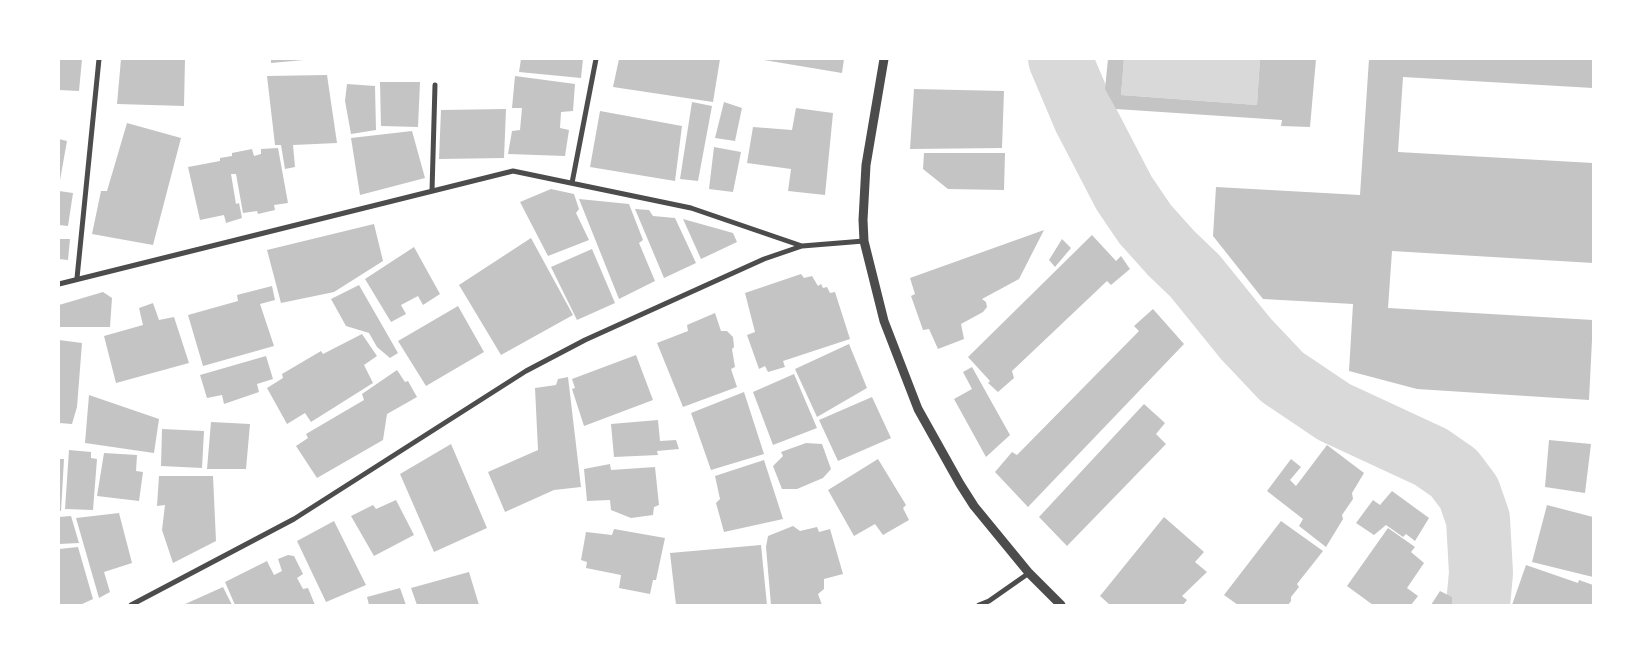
<!DOCTYPE html>
<style>
body{margin:0}
#map{position:relative;width:1652px;height:664px;overflow:hidden;background:#fff;font-family:"Open Sans",sans-serif}
canvas{display:block}
.frame{position:absolute;inset:0;border:60px solid #fff;pointer-events:none}
</style>
<div id="map">
<canvas width="1652" height="664"></canvas>
<div class="frame"></div>
</div>
<script>
const g = document.querySelector('canvas').getContext('2d');
g.lineJoin = 'round';
function fillPath(path, color) {
  g.fillStyle = color;
  g.fill(path, 'evenodd');
}
function poly(rows) {
  const path = new Path2D();
  for (const r of rows) {
    path.moveTo(r[0], r[1]);
    for (let i = 2; i < r.length; i += 2) path.lineTo(r[i], r[i + 1]);
  }
  return path;
}
function strokePath(path, color, width, dash) {
  g.strokeStyle = color;
  g.lineWidth = width;
  g.lineCap = dash ? 'butt' : 'round';
  g.setLineDash(dash || []);
  g.stroke(path);
}
const water = poly([
 [1124,59,1260,59,1257,105,1121,95]
]);
const river = poly([
 [1060,59,1085,118,1124,193,1145,224,1171,253,1195,276,1246,339,1282,377,1334,412,1431,457,1454,473,1469,493,1478,519,1481,573,1478,605]
]);
const building = poly([
 [59,59,82,59,79,91,59,90],
 [121,59,185,59,184,106,117,104],
 [271,59,304,59,304,60,271,63],
 [521,59,583,59,581,78,519,72],
 [619,59,720,59,713,102,613,87],
 [758,59,844,59,842,73],
 [1108,59,1124,59,1121,95,1257,105,1260,59,1316,59,1310,127,1281,126,1282,120,1116,109,1105,89],
 [1369,59,1593,59,1593,88,1403,77,1398,152,1593,163,1593,263,1392,251,1388,308,1593,320,1589,400,1417,389,1349,371,1353,304,1263,299,1213,236,1216,187,1360,195],
 [327,75,337,143,293,145,295,167,285,169,281,145,275,145,267,76],
 [515,76,575,84,573,111,561,112,560,128,569,130,565,156,508,154,512,131,520,130,522,108,512,108],
 [380,82,420,82,418,127,381,126],
 [347,84,375,86,376,130,351,134,345,101],
 [914,89,1004,91,1002,148,910,149],
 [692,102,712,106,698,181,680,179],
 [724,102,742,108,735,141,715,138],
 [796,108,833,113,825,195,788,191,791,169,747,163,753,127,792,130],
 [506,109,504,158,439,159,441,110],
 [600,111,682,126,675,181,590,167],
 [127,123,181,138,153,245,92,234,101,191,107,191],
 [412,131,425,178,360,195,351,138],
 [59,139,67,141,60,180,59,180],
 [714,147,741,152,733,192,709,189],
 [278,148,288,203,274,205,275,210,258,214,257,211,243,213,236,174,231,174,236,204,239,203,242,218,226,223,224,215,200,220,188,167,220,161,220,158,232,156,232,153,252,149,254,156,261,154,261,149],
 [924,153,1005,153,1004,190,948,189,923,169],
 [551,189,574,194,579,209,576,213,589,240,548,256,520,202],
 [59,191,73,193,68,226,59,225],
 [579,199,629,204,643,240,639,243,655,281,619,299],
 [635,209,649,210,653,216,675,218,696,263,664,278],
 [683,219,733,233,737,242,701,259],
 [374,224,383,261,334,292,281,303,267,250],
 [1044,230,1019,279,982,299,986,302,987,307,983,312,961,324,964,339,938,349,929,329,923,330,911,296,915,294,910,278],
 [1092,235,1116,261,1121,256,1130,269,1111,285,1107,281,1012,371,1014,378,998,392,988,383,990,381,968,357],
 [531,238,573,315,501,355,459,285],
 [59,239,70,239,68,260,59,259],
 [1062,239,1071,248,1055,267,1049,260],
 [414,247,440,294,423,305,418,296,401,305,406,314,391,322,365,279],
 [592,249,615,303,577,320,551,267],
 [801,274,804,278,812,276,818,286,821,284,823,288,827,287,830,293,835,292,850,339,783,361,785,367,768,372,765,366,759,369,747,335,755,332,745,293],
 [359,285,398,353,390,358,377,347,369,333,346,326,331,299],
 [272,286,275,300,260,304,274,346,203,366,188,315,238,301,237,295],
 [103,292,112,298,110,327,59,327,59,305],
 [153,303,159,320,174,317,189,363,116,383,104,336,143,325,139,308],
 [458,306,484,352,426,386,398,341],
 [1153,309,1184,344,1028,507,995,472,1012,452,1017,455,1139,331,1134,326],
 [715,313,721,331,727,331,733,337,734,347,732,349,735,367,731,369,737,387,683,407,657,343,688,331,687,325],
 [362,334,377,356,364,365,373,383,311,422,305,413,287,424,267,388,283,378,282,374,321,351,323,354],
 [59,340,82,343,77,407,72,424,59,423],
 [849,344,867,388,817,417,795,369],
 [636,355,653,400,584,426,572,389,575,388,572,379],
 [266,356,273,379,257,384,259,392,224,404,222,395,207,398,200,375],
 [972,367,1010,435,986,457,954,399,972,389,963,372],
 [397,370,405,382,408,381,417,397,387,414,383,440,317,478,296,446,308,438,306,434,364,400,362,394],
 [794,374,817,428,773,445,753,392],
 [568,377,581,487,554,490,505,512,488,472,538,450,535,388,556,385,558,379],
 [744,392,764,454,711,470,691,413],
 [89,395,159,419,154,453,85,443],
 [872,397,891,438,838,461,819,420],
 [1144,404,1165,423,1156,434,1166,444,1067,546,1039,517],
 [658,420,660,441,676,440,679,449,657,451,658,455,614,457,611,424],
 [211,422,250,424,246,469,207,469],
 [162,429,204,431,202,468,161,466],
 [1549,440,1591,444,1585,493,1545,487],
 [806,443,822,444,831,469,823,478,797,489,782,489,773,466,783,456,781,452],
 [451,444,487,528,434,552,400,474],
 [1327,445,1364,473,1352,493,1353,499,1342,515,1343,519,1326,547,1299,526,1303,519,1267,491,1291,459,1301,467,1290,480,1296,486],
 [69,450,91,452,91,458,97,459,93,510,65,509],
 [104,453,137,455,136,471,143,472,139,501,97,496],
 [59,459,64,459,61,511,59,511],
 [878,459,906,505,903,508,909,520,883,535,875,524,854,536,828,490],
 [764,460,783,519,724,532,716,503,720,499,715,476],
 [610,464,611,470,655,467,659,505,654,507,653,515,631,518,611,510,610,500,587,501,584,469],
 [159,476,213,476,216,541,173,563,162,530,165,505,157,506],
 [1392,491,1429,518,1415,541,1406,534,1403,537,1386,525,1374,535,1356,523,1373,500,1380,505],
 [396,500,414,535,374,556,351,516,373,505,376,509],
 [1547,505,1593,517,1593,577,1532,562],
 [119,513,132,563,104,572,110,592,99,598,76,518],
 [71,516,79,543,59,544,59,517],
 [1164,517,1204,552,1195,562,1207,572,1182,596,1187,600,1183,605,1110,605,1100,596],
 [334,521,366,585,326,602,297,541],
 [1281,521,1323,551,1297,584,1299,587,1291,597,1291,601,1288,605,1238,605,1224,595],
 [793,526,800,531,817,527,819,532,830,529,843,574,824,579,824,589,818,594,822,605,771,605,766,547,768,536],
 [1388,528,1415,547,1411,552,1424,563,1407,588,1418,596,1411,605,1373,605,1347,586],
 [614,529,665,538,656,580,653,580,650,594,619,588,621,575,586,568,587,562,581,560,586,532,612,535],
 [761,545,767,605,676,605,670,553],
 [78,547,93,599,80,605,59,605,59,549],
 [288,555,294,556,303,574,297,578,303,589,308,588,315,605,235,605,225,582,267,561,274,575,282,571,278,559],
 [1526,565,1578,583,1579,580,1593,585,1593,605,1512,605],
 [469,572,479,605,417,605,411,588],
 [223,587,232,605,183,605],
 [400,588,406,605,369,605,367,597],
 [1440,591,1452,597,1452,605,1431,605]
]);
const minor = poly([
 [572,183,596,59],
 [432,191,435,85],
 [77,278,99,59],
 [59,284,513,171,691,208,802,246],
 [131,605,294,519,526,371,585,340,764,259,802,246,864,241],
 [979,605,989,601,1029,573]
]);
const tertiary = poly([
 [884,59,866,165,863,220,864,241,884,321,918,409,960,484,974,506,1029,573,1061,605]
]);
fillPath(water, '#d9d9d9');
strokePath(river, '#d9d9d9', 64);
fillPath(building, '#c4c4c4');
strokePath(minor, '#4c4c4c', 5);
strokePath(tertiary, '#4c4c4c', 9);
</script>
